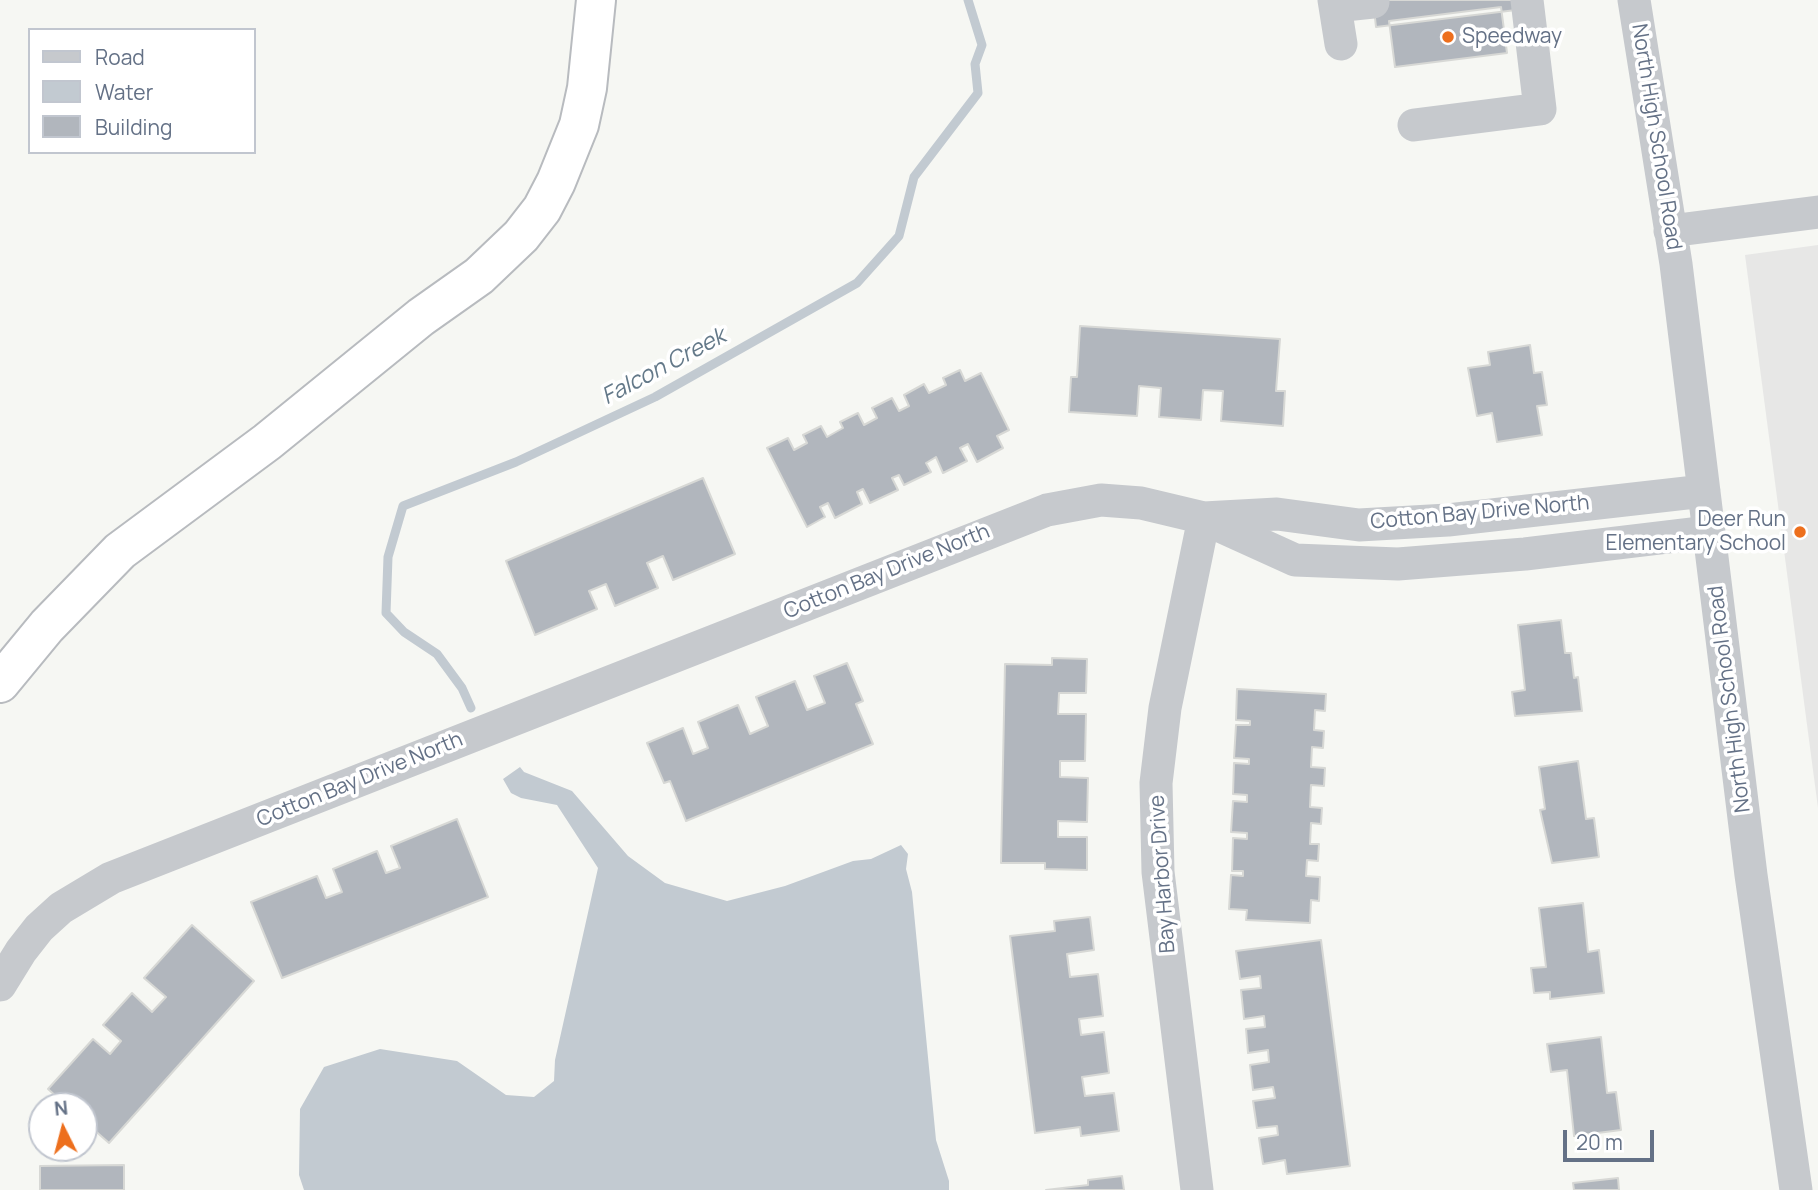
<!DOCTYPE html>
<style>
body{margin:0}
#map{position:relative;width:1818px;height:1190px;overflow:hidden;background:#f6f7f3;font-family:Manrope,sans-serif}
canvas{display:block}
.legend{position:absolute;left:28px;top:28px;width:228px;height:126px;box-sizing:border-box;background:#fff;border:2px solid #c1c6cf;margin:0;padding:9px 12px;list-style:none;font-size:21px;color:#647186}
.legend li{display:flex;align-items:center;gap:14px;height:35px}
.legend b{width:35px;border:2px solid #c1c6cf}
.north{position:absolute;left:28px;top:1092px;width:70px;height:70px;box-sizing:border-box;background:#fff;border:2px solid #c1c6cf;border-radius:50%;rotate:354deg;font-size:19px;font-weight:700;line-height:28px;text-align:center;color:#647186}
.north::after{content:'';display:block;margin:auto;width:24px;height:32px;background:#ed6f1d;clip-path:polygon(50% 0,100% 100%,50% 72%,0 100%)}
.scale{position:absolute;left:1563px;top:1130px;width:91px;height:32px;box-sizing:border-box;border:4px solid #647186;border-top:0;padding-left:9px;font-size:21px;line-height:24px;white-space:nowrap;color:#647186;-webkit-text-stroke:5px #fff;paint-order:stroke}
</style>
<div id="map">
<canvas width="1818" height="1190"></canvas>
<ul class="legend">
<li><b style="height:9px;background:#c6c9cd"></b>Road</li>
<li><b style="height:19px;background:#c2cad1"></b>Water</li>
<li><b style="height:19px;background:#b1b6bd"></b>Building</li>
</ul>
<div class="north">N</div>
<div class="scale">20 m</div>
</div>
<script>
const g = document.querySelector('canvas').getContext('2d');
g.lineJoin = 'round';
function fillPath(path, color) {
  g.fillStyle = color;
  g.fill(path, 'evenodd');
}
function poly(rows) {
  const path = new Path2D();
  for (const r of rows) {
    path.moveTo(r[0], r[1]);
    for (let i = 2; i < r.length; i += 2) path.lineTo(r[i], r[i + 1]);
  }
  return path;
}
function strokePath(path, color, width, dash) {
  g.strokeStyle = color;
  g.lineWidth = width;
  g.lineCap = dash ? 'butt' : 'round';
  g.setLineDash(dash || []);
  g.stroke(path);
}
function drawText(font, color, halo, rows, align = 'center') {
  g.font = font + ' Manrope,sans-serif';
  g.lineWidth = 7;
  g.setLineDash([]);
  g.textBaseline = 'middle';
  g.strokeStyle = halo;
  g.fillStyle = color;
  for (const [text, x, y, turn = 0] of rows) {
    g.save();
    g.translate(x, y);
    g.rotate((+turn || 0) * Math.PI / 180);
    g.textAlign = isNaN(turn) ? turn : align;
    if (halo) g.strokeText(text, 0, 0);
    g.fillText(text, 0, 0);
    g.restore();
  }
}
const built = poly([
 [1818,245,1818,808,1745,255]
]);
const water = poly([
 [520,767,524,772,572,791,628,856,665,883,727,901,785,886,853,861,871,859,901,845,908,854,906,869,912,892,936,1140,949,1181,949,1190,304,1190,299,1175,300,1109,324,1067,380,1049,457,1061,506,1095,534,1097,554,1081,555,1060,598,868,557,805,521,798,511,793,503,779]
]);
const stream = poly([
 [471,708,462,688,437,654,404,632,386,613,388,557,403,506,516,462,655,397,857,283,899,236,914,177,978,93,975,64,982,45,968,0]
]);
const building = poly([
 [1373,0,1515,0,1516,10,1376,27,1373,0],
 [1501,7,1507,53,1395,67,1389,21,1501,7],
 [1080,326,1280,339,1276,391,1285,391,1283,426,1221,421,1223,391,1203,390,1201,420,1159,417,1161,388,1139,386,1137,416,1069,412,1071,377,1077,377,1080,326],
 [1530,345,1534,373,1542,372,1547,405,1537,406,1542,435,1497,442,1492,413,1477,416,1468,368,1490,365,1488,352,1530,345],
 [960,370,965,381,981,373,1009,430,997,436,1003,448,977,462,968,444,960,448,967,461,943,473,936,457,926,463,931,472,904,485,899,475,892,478,898,490,870,503,863,489,857,492,862,504,835,518,828,503,820,507,825,517,807,527,767,448,788,438,794,450,807,443,803,435,821,426,827,437,843,428,840,422,858,413,864,425,877,418,872,408,892,398,899,411,909,406,904,395,924,384,929,393,946,385,943,378,960,370],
 [703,478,735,554,673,580,663,556,647,563,658,588,615,606,606,584,589,591,597,609,535,635,506,561,703,478],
 [1561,620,1565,653,1571,653,1574,678,1578,677,1582,711,1515,716,1512,692,1525,690,1518,625,1561,620],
 [1052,658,1087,659,1086,693,1059,693,1058,714,1086,714,1085,761,1060,761,1060,777,1088,778,1087,822,1058,821,1058,837,1087,837,1087,870,1045,869,1045,863,1001,863,1005,664,1052,665,1052,658],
 [847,663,863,701,856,704,873,744,686,821,670,781,664,783,647,743,683,728,693,754,708,748,698,722,738,705,750,734,768,726,756,697,795,681,807,710,825,703,814,676,847,663],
 [1237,689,1326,694,1325,711,1315,710,1314,730,1324,731,1323,748,1312,747,1311,767,1325,768,1324,786,1311,785,1310,807,1322,808,1321,824,1311,823,1310,844,1319,844,1318,861,1307,860,1306,876,1320,877,1319,901,1311,900,1310,923,1246,920,1247,910,1229,909,1231,875,1243,876,1243,871,1232,871,1233,838,1247,839,1247,833,1231,832,1233,801,1247,802,1247,795,1233,794,1234,763,1249,764,1249,759,1234,758,1236,725,1250,725,1250,721,1236,720,1237,689],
 [1578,761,1586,819,1594,818,1599,857,1552,863,1540,810,1545,809,1539,767,1578,761],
 [457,819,488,897,282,978,251,902,317,876,326,898,342,892,333,869,377,851,386,873,400,868,391,846,457,819],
 [1583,903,1588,952,1599,950,1604,993,1550,999,1550,992,1534,993,1531,968,1546,967,1539,908,1583,903],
 [1090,917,1094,950,1067,954,1070,977,1098,974,1103,1016,1079,1019,1081,1035,1104,1032,1109,1073,1082,1077,1085,1096,1114,1093,1119,1131,1081,1136,1080,1127,1035,1133,1010,936,1055,931,1054,921,1090,917],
 [192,925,254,981,109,1143,84,1121,84,1106,67,1106,48,1089,93,1039,110,1054,121,1041,103,1025,132,993,152,1012,166,997,144,978,192,925],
 [1321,940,1350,1166,1287,1174,1285,1160,1263,1164,1259,1138,1278,1135,1277,1126,1257,1128,1253,1101,1275,1098,1273,1087,1253,1090,1250,1065,1269,1062,1268,1050,1248,1053,1246,1029,1265,1027,1264,1016,1244,1019,1241,990,1261,988,1260,976,1240,979,1236,951,1321,940],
 [1601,1037,1607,1093,1616,1092,1621,1130,1574,1136,1567,1070,1551,1072,1547,1044,1601,1037],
 [124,1165,124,1190,40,1190,40,1166,124,1165],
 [1122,1176,1124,1190,1046,1190,1088,1185,1088,1180,1122,1176],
 [1618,1178,1619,1190,1574,1190,1573,1183,1618,1178]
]);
const minor = poly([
 [1334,0,1341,44],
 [1634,0,1676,264,1751,875,1796,1190],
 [1335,6,1373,2],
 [1414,125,1540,109,1527,0],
 [1670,231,1818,212],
 [1209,521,1295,560,1398,564,1525,554,1709,532],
 [0,985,21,951,39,928,61,908,111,878,1047,510,1101,500,1141,503,1204,518,1277,514,1359,525,1448,520,1704,491],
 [1197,1190,1158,872,1156,783,1165,708,1204,518]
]);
const highway = poly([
 [0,683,47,626,120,551,267,442,421,317,479,276,521,236,542,209,556,182,579,125,587,88,596,0]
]);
const markers = [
 [1448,37,7,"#ed6f1d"],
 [1800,532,7,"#ed6f1d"]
];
const poiNames = [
 ["Speedway",1462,37],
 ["Deer Run",1786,520,"right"],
 ["Elementary School",1786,544,"right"]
];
const streetNames = [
 ["North High School Road",1656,137,81],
 ["Cotton Bay Drive North",1480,513,-5],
 ["Cotton Bay Drive North",887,572,-22],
 ["North High School Road",1730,699,-97],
 ["Cotton Bay Drive North",360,780,-22],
 ["Bay Harbor Drive",1163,874,-94]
];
const waterNames = [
 ["Falcon Creek",664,367,-28]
];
fillPath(built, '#e7e7e6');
fillPath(water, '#c2cad1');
strokePath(stream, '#c2cad1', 9);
fillPath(building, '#b1b6bd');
strokePath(building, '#d7d8d5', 2);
strokePath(highway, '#b8bbbf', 42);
strokePath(minor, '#c6c9cd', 33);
strokePath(highway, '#fff', 38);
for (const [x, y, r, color] of markers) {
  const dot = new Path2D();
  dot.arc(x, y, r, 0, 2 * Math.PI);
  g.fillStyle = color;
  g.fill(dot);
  strokePath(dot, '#fff', 2.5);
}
drawText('21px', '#647186', '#fff', poiNames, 'left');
drawText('21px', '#647186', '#fff', streetNames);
drawText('italic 23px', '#647989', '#fff', waterNames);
</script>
